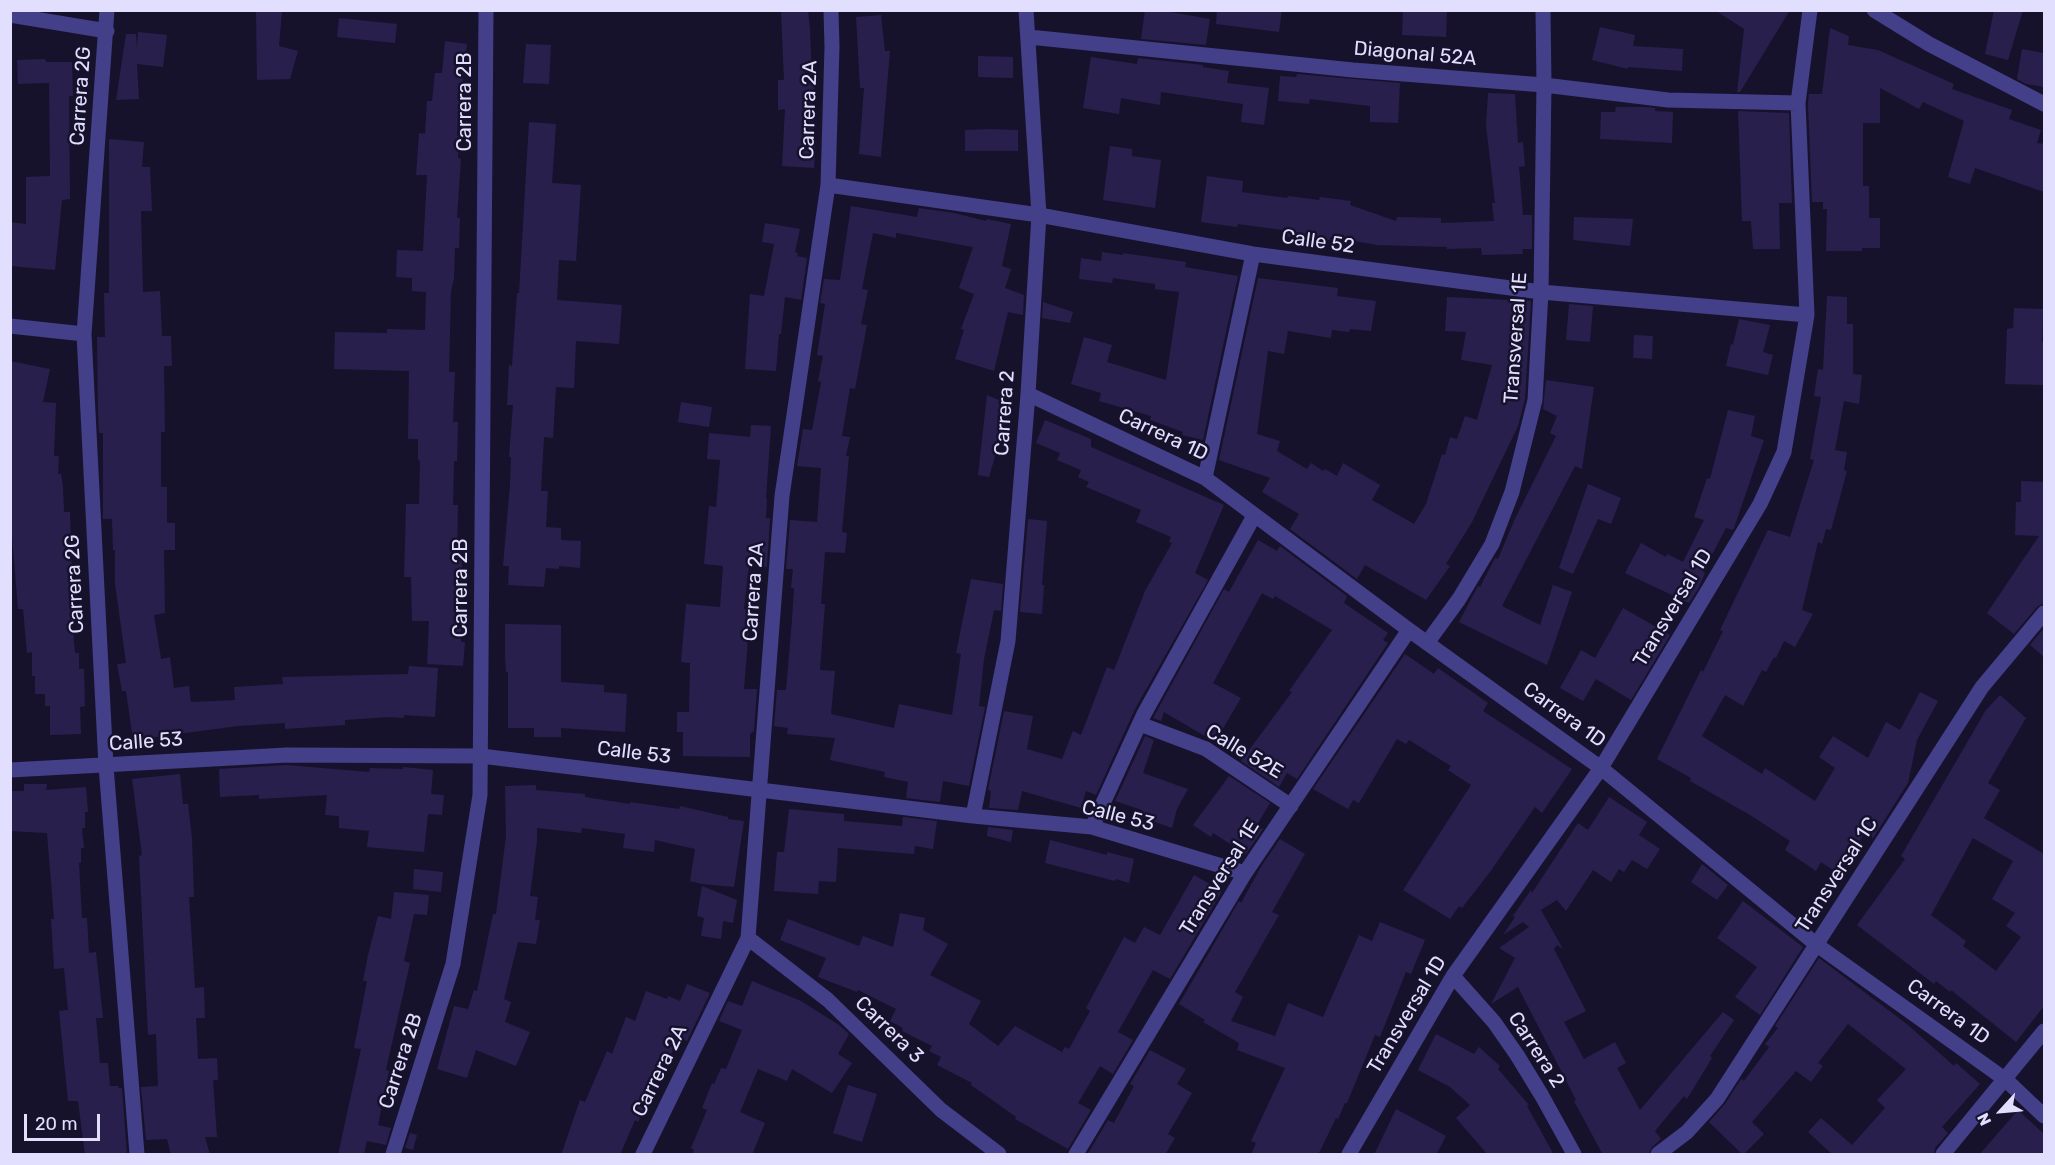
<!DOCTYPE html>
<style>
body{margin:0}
#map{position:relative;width:2055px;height:1165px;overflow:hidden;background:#17122c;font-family:Rubik,sans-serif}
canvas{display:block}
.frame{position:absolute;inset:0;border:12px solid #e2defe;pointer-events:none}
.north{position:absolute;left:1971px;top:1081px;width:60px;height:60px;-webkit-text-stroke:4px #17122c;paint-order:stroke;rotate:244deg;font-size:16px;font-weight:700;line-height:24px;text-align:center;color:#e2defe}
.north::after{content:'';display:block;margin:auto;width:21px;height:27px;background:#e2defe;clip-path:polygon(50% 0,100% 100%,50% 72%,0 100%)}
.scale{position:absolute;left:24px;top:1114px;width:76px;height:27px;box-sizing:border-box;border:3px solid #e2defe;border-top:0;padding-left:8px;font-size:18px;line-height:21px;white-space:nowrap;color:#e2defe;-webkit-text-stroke:4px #17122c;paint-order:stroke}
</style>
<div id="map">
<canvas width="2055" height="1165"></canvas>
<div class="frame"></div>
<div class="north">N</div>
<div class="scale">20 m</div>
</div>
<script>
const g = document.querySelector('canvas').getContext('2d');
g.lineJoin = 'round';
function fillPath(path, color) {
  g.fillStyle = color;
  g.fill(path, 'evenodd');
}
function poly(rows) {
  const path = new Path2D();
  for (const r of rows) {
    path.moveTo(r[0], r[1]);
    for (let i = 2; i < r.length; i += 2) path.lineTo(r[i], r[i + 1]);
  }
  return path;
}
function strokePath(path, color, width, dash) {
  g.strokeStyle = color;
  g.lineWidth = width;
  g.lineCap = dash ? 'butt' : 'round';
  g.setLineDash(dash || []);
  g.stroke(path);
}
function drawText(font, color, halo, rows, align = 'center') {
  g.font = font + ' Rubik,sans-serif';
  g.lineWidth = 5;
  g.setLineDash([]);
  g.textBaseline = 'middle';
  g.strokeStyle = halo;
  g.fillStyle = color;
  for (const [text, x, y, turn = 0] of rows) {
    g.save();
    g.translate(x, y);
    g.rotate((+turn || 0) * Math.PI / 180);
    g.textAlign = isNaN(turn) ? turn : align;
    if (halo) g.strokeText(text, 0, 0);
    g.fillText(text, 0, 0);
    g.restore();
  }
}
const building = poly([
 [256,10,282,10,279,46,298,51,290,79,257,80],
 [781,10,808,10,810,29,812,79,814,79,815,100,811,100,815,152,814,168,782,166,785,109,778,110,778,80,784,80],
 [1145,10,1159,10,1210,19,1206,45,1141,39],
 [1217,10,1282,10,1279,32,1216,24],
 [1403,10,1447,10,1446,37,1402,35],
 [1715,10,1790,10,1740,92,1737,92,1744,29],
 [1994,10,2023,10,2008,60,1985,54],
 [881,15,885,51,890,51,881,157,859,154,864,88,860,88,856,17],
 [339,18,397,24,395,43,337,37],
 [1600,27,1635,35,1633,46,1683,49,1682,71,1628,67,1628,69,1592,60],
 [1830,28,1849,36,1848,45,1878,50,1954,84,1952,89,2012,110,2009,119,2041,130,2037,143,2044,144,2044,192,1975,168,1970,184,1948,177,1964,121,1923,102,1919,109,1880,88,1880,123,1863,123,1863,186,1869,186,1869,218,1880,218,1880,248,1862,248,1862,251,1826,251,1827,209,1823,209,1823,202,1812,202,1808,103,1809,94,1822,94],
 [138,32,167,35,163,67,137,64,139,99,116,100,126,34,136,34,137,48],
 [445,41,467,44,461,95,460,95,457,136,459,136,458,158,461,159,457,218,460,218,459,248,455,248,454,278,451,292,449,372,455,372,453,422,458,422,457,461,454,461,453,505,458,505,457,553,462,553,461,642,465,642,463,666,427,664,429,621,412,621,411,577,404,577,406,504,419,504,420,461,418,460,418,439,408,439,409,371,334,369,335,332,387,333,387,329,425,330,426,292,412,291,412,278,396,277,397,250,423,251,427,175,416,175,419,133,425,134,427,101,432,101,435,73,442,73],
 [526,44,551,45,549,84,523,83],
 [2022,49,2044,53,2044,87,2026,84,2017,79],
 [978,56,1013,57,1013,78,978,77],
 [1091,57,1137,64,1138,58,1203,65,1203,67,1229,71,1227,83,1269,88,1264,125,1241,122,1243,104,1161,92,1160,105,1121,98,1119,114,1083,108],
 [45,59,46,62,72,62,73,96,69,96,70,199,62,200,55,270,10,266,10,222,26,224,26,177,50,176,49,83,18,84,17,60],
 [1297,74,1400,83,1398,123,1370,122,1370,106,1310,99,1309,104,1278,101,1280,76,1296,77],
 [1488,93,1515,94,1518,143,1523,142,1525,166,1519,167,1523,215,1532,215,1532,249,1522,249,1523,254,1482,255,1481,248,1447,249,1447,247,1377,245,1330,237,1330,240,1310,237,1309,239,1282,236,1283,230,1238,224,1237,227,1201,222,1207,176,1243,181,1242,192,1287,198,1288,196,1319,200,1320,197,1351,201,1350,205,1396,221,1397,217,1441,218,1441,223,1494,221,1492,203,1495,203,1486,125],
 [1616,107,1646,107,1655,108,1655,111,1673,112,1672,143,1600,139,1601,112,1615,112],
 [1738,111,1789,113,1792,203,1779,203,1780,249,1753,249,1751,221,1742,221],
 [529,122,556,124,552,183,581,185,576,261,559,260,557,300,622,305,619,344,576,341,574,388,556,387,553,438,544,437,541,491,548,491,546,527,561,528,561,540,581,541,580,568,559,566,559,569,546,568,544,587,508,585,509,566,503,566,510,485,511,457,509,457,513,405,507,405,509,365,512,366,517,293,519,293],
 [990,129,1018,130,1018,151,965,151,965,130],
 [109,139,144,142,142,167,150,167,152,211,141,211,143,292,160,291,162,336,171,336,172,366,164,366,165,432,161,432,161,487,167,487,167,523,175,523,175,550,164,550,165,613,154,615,161,659,170,657,174,688,189,686,191,702,235,700,234,687,283,684,282,677,408,674,409,666,438,668,435,717,404,715,404,718,389,717,345,720,345,725,285,729,285,723,238,726,133,740,126,691,122,691,117,664,126,663,115,584,115,550,113,550,112,519,103,519,103,433,99,433,98,414,97,337,105,337,104,293,109,293],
 [1110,146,1132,149,1132,156,1161,160,1155,208,1103,200],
 [851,206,917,217,919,208,954,213,986,221,987,219,1011,224,1002,266,1011,269,1005,288,1024,295,1023,315,1008,312,994,371,955,359,964,330,961,329,974,294,959,288,973,247,896,233,896,238,873,233,862,289,868,290,861,324,867,325,855,389,850,388,842,436,850,437,846,456,849,456,842,532,847,533,845,553,825,552,821,604,825,604,820,670,835,671,831,714,894,728,899,704,952,715,961,654,956,653,971,579,1003,584,1001,611,994,610,984,659,979,706,985,707,969,786,943,781,940,802,906,798,908,782,884,777,885,772,830,760,835,738,787,734,788,728,774,726,777,690,786,690,792,620,794,588,791,588,793,569,786,569,790,520,817,522,821,468,797,466,803,429,812,430,821,382,818,381,823,356,817,355,825,304,820,303,824,279,840,280],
 [1574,217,1633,219,1630,246,1573,240],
 [765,223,800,229,795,252,798,253,797,256,807,258,801,300,785,297,781,334,779,334,776,371,745,369,750,294,764,296,774,244,762,242],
 [1102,252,1123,255,1123,253,1186,262,1185,267,1238,276,1203,440,1182,435,1183,432,1150,420,1151,416,1099,401,1101,393,1071,384,1084,337,1112,345,1107,362,1166,380,1179,292,1155,289,1155,284,1113,278,1112,283,1079,279,1081,258,1101,261],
 [1258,278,1338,288,1337,296,1376,301,1371,331,1350,329,1349,332,1332,330,1331,338,1288,331,1284,354,1268,351,1257,434,1280,441,1277,451,1307,469,1311,463,1323,471,1325,469,1337,476,1343,463,1380,485,1372,500,1414,524,1426,504,1442,454,1445,455,1450,437,1457,439,1465,416,1477,420,1492,365,1461,360,1466,332,1445,331,1447,297,1531,301,1525,399,1518,426,1472,522,1446,564,1450,566,1426,600,1365,565,1357,579,1290,529,1299,514,1262,492,1270,478,1219,460],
 [1827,296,1847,297,1847,324,1853,324,1853,374,1862,375,1859,404,1844,401,1835,450,1847,452,1844,470,1847,471,1831,530,1826,529,1822,544,1818,542,1802,610,1813,614,1795,647,1784,641,1776,658,1774,657,1766,672,1762,670,1743,706,1725,695,1702,736,1762,774,1765,768,1815,801,1835,768,1819,757,1833,736,1868,758,1886,722,1900,730,1920,692,1938,701,1917,740,1908,783,1873,838,1865,832,1839,874,1821,862,1816,871,1785,850,1790,841,1750,815,1690,781,1691,778,1657,759,1701,670,1703,672,1723,631,1720,630,1768,530,1790,537,1814,460,1810,459,1821,397,1814,396,1818,369,1823,370],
 [1043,302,1073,312,1070,323,1042,318],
 [1569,304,1593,306,1590,342,1566,340],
 [2014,308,2043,309,2042,342,2044,342,2044,385,2005,384,2007,329,2013,328],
 [1739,319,1770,325,1763,352,1773,355,1768,375,1726,366,1731,344,1733,345],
 [1634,335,1653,336,1652,359,1633,358],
 [10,361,50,369,43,402,56,403,54,456,59,456,58,474,61,474,63,487,64,512,70,512,72,573,68,573,75,653,79,653,79,669,84,669,85,706,80,707,81,734,50,735,50,706,45,706,45,694,35,694,35,676,32,676,32,652,27,653,23,609,18,609,10,511],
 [1546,380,1594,387,1582,469,1575,466,1502,606,1540,625,1553,585,1572,592,1547,665,1459,622,1478,586,1480,587,1495,558,1498,559,1514,521,1556,436,1550,433,1557,416,1543,409],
 [987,395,1010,405,989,477,978,475],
 [681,402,712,407,709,427,678,422],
 [1728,410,1755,416,1751,436,1764,440,1734,528,1733,530,1726,528,1703,572,1705,573,1698,589,1689,603,1625,573,1641,543,1666,557,1667,554,1683,562,1704,520,1694,517,1707,478,1710,479],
 [1045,420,1091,439,1091,447,1224,505,1195,573,1208,580,1135,709,1096,795,1086,791,1081,808,1022,791,1018,810,989,808,991,791,988,790,1004,711,1033,716,1027,749,1062,759,1073,731,1081,735,1107,667,1114,670,1145,591,1172,543,1169,542,1171,537,1136,522,1141,510,1086,487,1089,482,1078,477,1081,470,1057,460,1060,453,1036,443],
 [751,425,771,426,766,499,767,499,766,518,770,518,767,567,749,565,744,609,747,609,745,626,749,627,744,689,757,689,754,731,750,734,750,757,683,756,683,732,677,732,677,712,689,712,690,663,681,662,686,604,720,607,723,566,704,564,709,506,716,507,720,460,707,459,709,433,750,437],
 [2021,481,2044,482,2044,603,2037,607,2014,634,1987,613,2039,536,2015,535,2016,502,2021,502],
 [1588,484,1621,498,1611,524,1598,519,1573,574,1559,568],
 [1028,519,1047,521,1042,585,1044,585,1042,614,1020,612],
 [1258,540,1277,551,1280,546,1347,596,1344,603,1388,633,1383,640,1388,643,1297,779,1287,773,1279,787,1241,761,1292,692,1289,691,1332,630,1275,596,1273,599,1262,593,1213,683,1241,698,1215,742,1164,712,1161,721,1153,718,1224,589,1229,592],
 [1623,608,1670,635,1631,700,1596,679,1583,701,1560,688,1581,650,1595,658],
 [505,624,561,625,561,682,604,685,604,692,627,694,625,732,561,728,561,737,534,737,534,728,508,728,508,672,506,672,505,656],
 [2044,628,2044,657,2030,645],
 [1405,654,1434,674,1438,668,1488,703,1483,711,1572,769,1542,813,1535,807,1490,872,1462,908,1459,906,1450,919,1403,890,1471,785,1448,770,1451,766,1409,740,1406,744,1397,739,1359,803,1353,800,1348,809,1313,789],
 [2000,695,2026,718,1988,783,2000,790,1984,818,2044,854,2044,1006,2016,1042,1951,990,1950,992,1936,981,1934,984,1857,925,1905,859,1901,856,1986,710],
 [1973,838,2013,861,1992,899,2015,913,2006,926,2021,937,1996,971,1963,946,1966,941,1931,915],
 [1145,736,1154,740,1143,773,1188,789,1177,809,1172,828,1139,816,1142,810,1115,801],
 [287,765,369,772,370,768,403,769,403,767,433,770,431,794,444,795,442,815,428,814,424,852,367,847,369,831,339,828,339,816,325,815,327,795,259,799,259,795,220,797,219,769],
 [180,774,183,804,188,804,192,839,194,897,189,897,195,988,204,987,205,1018,196,1018,198,1059,217,1058,218,1080,213,1080,217,1137,205,1137,210,1155,171,1155,167,1139,146,1140,141,1087,158,1086,156,1034,148,1035,139,856,142,855,132,779],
 [1229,776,1270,803,1257,825,1263,829,1246,854,1213,833,1211,837,1193,825],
 [24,784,47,784,46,790,86,787,88,812,85,812,85,828,82,828,84,848,81,848,81,863,79,863,82,918,87,918,89,953,96,952,103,1018,96,1018,100,1063,108,1063,110,1086,118,1086,119,1088,122,1088,127,1155,85,1155,78,1101,68,1101,59,1011,68,1010,64,968,54,969,51,919,54,919,47,833,10,831,10,791,24,791],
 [536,785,536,790,585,794,585,797,630,804,630,802,679,809,680,806,728,817,728,819,744,821,734,887,702,884,690,881,695,849,655,840,654,852,623,848,625,834,582,828,581,833,537,828,537,841,530,896,538,897,535,920,540,920,536,944,518,942,504,999,511,1002,505,1022,530,1032,516,1066,476,1050,467,1078,437,1069,454,1006,468,1009,474,990,477,991,493,914,496,914,506,836,505,786],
 [1609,797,1647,822,1639,835,1660,849,1647,869,1632,860,1624,872,1619,869,1611,882,1593,870,1566,911,1557,900,1541,910,1563,949,1557,945,1554,949,1586,1011,1564,1022,1584,1059,1615,1042,1626,1063,1617,1068,1640,1110,1723,1012,1734,1020,1710,1056,1712,1058,1687,1099,1684,1096,1655,1131,1661,1139,1652,1147,1648,1155,1603,1155,1574,1101,1576,1100,1518,987,1491,1004,1515,958,1499,948,1529,927,1523,922,1503,935,1515,917,1513,916,1531,890,1532,893,1578,823,1588,830],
 [789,809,844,814,844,821,902,826,903,817,937,821,933,849,915,846,914,854,838,848,836,882,819,881,818,894,774,891,777,852,784,852],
 [988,827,1013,830,1011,842,987,836],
 [1280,839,1305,854,1272,912,1279,915,1235,992,1243,997,1231,1021,1275,1036,1288,1003,1323,1017,1359,935,1372,941,1380,922,1425,940,1411,974,1406,972,1380,1037,1375,1035,1347,1103,1345,1103,1338,1119,1336,1118,1318,1155,1251,1155,1256,1143,1251,1141,1285,1068,1237,1050,1239,1043,1203,1022,1205,1020,1179,1004,1239,901,1241,903,1262,865],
 [1050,840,1107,855,1107,852,1134,859,1129,883,1116,879,1115,881,1045,863],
 [1702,864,1728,885,1717,900,1691,882],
 [414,869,443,872,441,892,413,889],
 [1194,875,1222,891,1170,979,1153,970,1118,1032,1133,1040,1113,1074,1100,1066,1078,1103,1091,1110,1068,1149,1015,1119,1016,1117,971,1085,972,1083,937,1065,941,1057,929,1051,932,1046,902,1031,903,1028,890,1021,896,1009,858,990,857,992,818,977,826,958,780,940,788,919,859,946,863,936,893,947,900,913,925,918,923,930,948,944,930,975,981,1001,969,1024,998,1046,1015,1026,1062,1052,1065,1047,1069,1049,1090,1011,1086,1008,1124,937,1135,943,1144,927,1160,935],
 [702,886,737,900,733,923,723,921,721,939,701,936,704,918,697,916],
 [394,892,429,895,427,915,414,914,404,961,410,963,386,1070,389,1071,378,1125,391,1128,386,1145,367,1141,364,1155,338,1155,361,1049,354,1048,367,981,363,981,368,955,378,916,391,919],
 [1743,901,1803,947,1760,1015,1735,997,1757,967,1717,938],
 [1819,958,1908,1025,1954,1066,1956,1063,1980,1084,1942,1127,1948,1133,1935,1148,1934,1155,1833,1155,1808,1132,1821,1118,1852,1145,1885,1108,1877,1100,1906,1069,1848,1024,1818,1063,1823,1066,1811,1082,1796,1071,1752,1122,1764,1134,1743,1155,1709,1122,1725,1104,1741,1079,1744,1081,1769,1047,1765,1044,1778,1028,1775,1026],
 [752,981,801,1001,839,1025,849,1034,838,1054,852,1063,832,1093,792,1069,787,1081,758,1069,740,1112,765,1123,752,1155,692,1155,694,1150,691,1148,707,1110,702,1108,712,1083,714,1084,721,1068,726,1069,742,1030,719,1021,728,1001,742,1006],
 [687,984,710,993,687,1041,678,1037,671,1055,668,1054,638,1122,635,1120,620,1155,561,1155,580,1100,585,1102,607,1051,612,1054,626,1017,635,1021,646,991,667,999,668,996,680,1001],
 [1436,1034,1474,1054,1479,1047,1500,1066,1498,1069,1529,1105,1527,1106,1554,1155,1488,1155,1456,1118,1470,1105,1450,1087,1418,1070],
 [1150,1050,1186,1069,1177,1084,1192,1093,1168,1134,1175,1138,1165,1155,1087,1155,1108,1120,1114,1123,1134,1086,1130,1084],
 [848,1085,877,1094,862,1142,833,1133],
 [1396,1109,1446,1136,1436,1155,1374,1155],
 [2018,1110,2044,1134,2044,1155,1979,1155],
 [410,1133,417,1135,413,1150,405,1148]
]);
const minor = poly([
 [107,10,84,334,106,766,137,1154],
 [1874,10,1929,44,2044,104],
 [10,15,107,31],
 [1029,37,1353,70,1544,85,1668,100,1798,103],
 [828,185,1039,215,1253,254,1541,292,1807,315],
 [10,326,84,334],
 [1028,394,1205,478,1409,630,1601,768,1817,945,2006,1080,2044,1116],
 [1205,478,1253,254],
 [1427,643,1459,599,1492,544,1512,492,1535,400,1541,292,1544,85,1543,10],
 [1140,724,1206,749,1291,806],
 [10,770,287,755,481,756,973,816,1092,827,1245,873],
 [973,816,1008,641,1028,394,1039,215,1026,10],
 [1092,827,1144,714,1254,516],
 [748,938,828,1000,941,1110,999,1154],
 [1453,976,1494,1022,1517,1055,1542,1096,1574,1154],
 [393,1154,453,964,480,795,486,10],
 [643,1154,748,938,782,496,828,185,832,47,831,10],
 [1076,1154,1245,873,1409,630],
 [1349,1154,1453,976,1601,768,1760,504,1784,452,1807,315,1798,103,1810,10],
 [1658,1154,1687,1132,1717,1099,1982,687,2044,613],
 [1943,1154,2044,1031]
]);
const streetNames = [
 ["Diagonal 52A",1415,54,5],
 ["Carrera 2G",81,96,-86],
 ["Carrera 2B",465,102,-90],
 ["Carrera 2A",809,110,-88],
 ["Calle 52",1318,242,8],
 ["Transversal 1E",1516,338,-86],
 ["Carrera 2",1005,413,-86],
 ["Carrera 1D",1163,435,25],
 ["Carrera 2G",75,584,-93],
 ["Carrera 2B",461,588,-90],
 ["Carrera 2A",754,592,-86],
 ["Transversal 1D",1673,608,-59],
 ["Carrera 1D",1564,715,36],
 ["Calle 53",146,742,-4],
 ["Calle 52E",1244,752,31],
 ["Calle 53",634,753,7],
 ["Calle 53",1118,816,14],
 ["Transversal 1C",1837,875,-57],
 ["Transversal 1E",1220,878,-58],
 ["Carrera 1D",1948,1012,36],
 ["Transversal 1D",1407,1015,-59],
 ["Carrera 3",889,1030,44],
 ["Carrera 2",1536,1050,57],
 ["Carrera 2B",401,1061,-72],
 ["Carrera 2A",660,1071,-64]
];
fillPath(building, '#291f4c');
strokePath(minor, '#433f89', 15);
drawText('20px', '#e2defe', '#17122c', streetNames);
</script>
